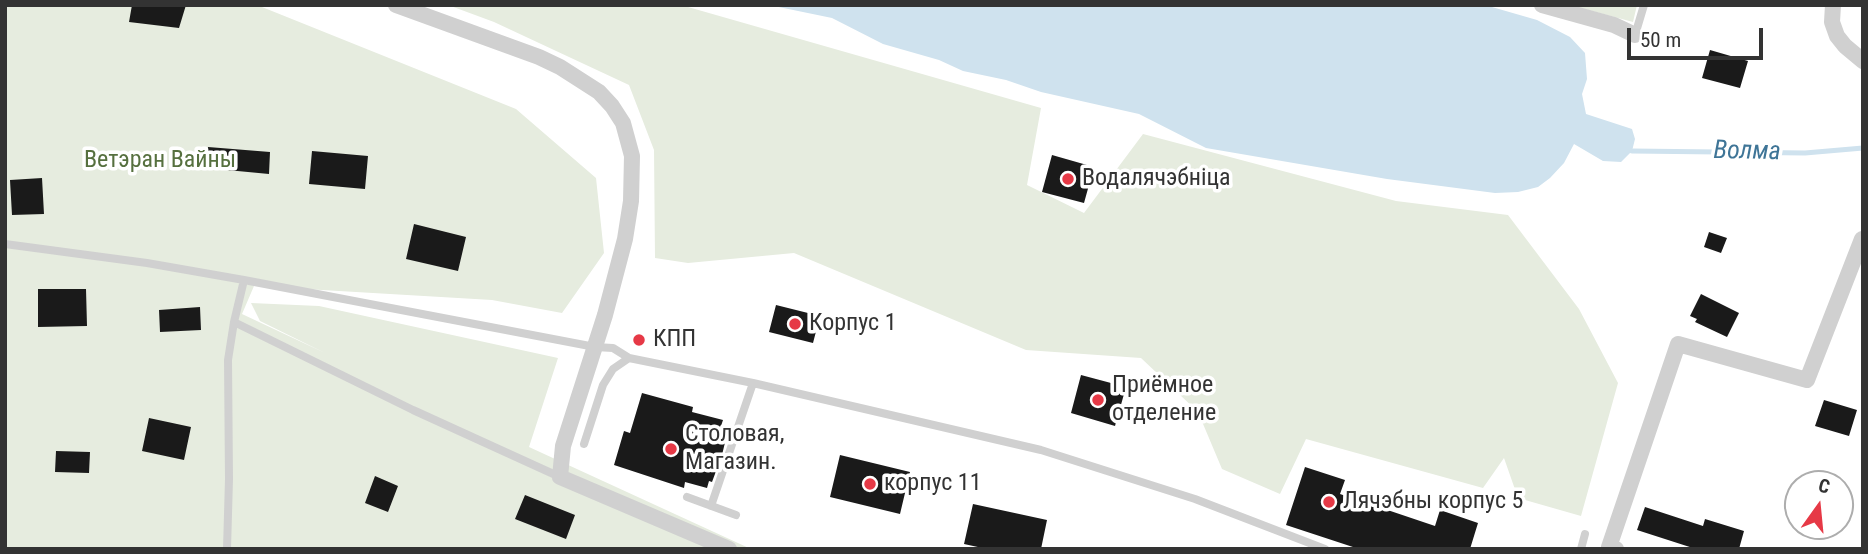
<!DOCTYPE html>
<meta charset="utf-8">
<style>
body{margin:0}
#map{position:relative;width:1868px;height:554px;overflow:hidden;background:#fff;font-family:"Roboto Condensed",sans-serif}
canvas{display:block}
.frame{position:absolute;inset:0;border:7px solid #333;pointer-events:none}
.north{position:absolute;left:1784px;top:470px;width:70px;height:70px;box-sizing:border-box;background:#fff;border:2px solid #adadad;border-radius:50%;rotate:15deg;font-size:19px;font-weight:700;line-height:28px;text-align:center;color:#333}
.north::after{content:'';display:block;margin:auto;width:24px;height:32px;background:#e63946;clip-path:polygon(50% 0,100% 100%,50% 72%,0 100%)}
.scale{position:absolute;left:1627px;top:28px;width:136px;height:32px;box-sizing:border-box;border:4px solid #333;border-top:0;padding-left:9px;font-size:21px;line-height:24px;white-space:nowrap;color:#333;-webkit-text-stroke:5px #fff;paint-order:stroke}
</style>
<div id="map">
<canvas width="1868" height="554"></canvas>
<div class="frame"></div>
<div class="north">С</div>
<div class="scale">50 m</div>
</div>
<script>
const g = document.querySelector('canvas').getContext('2d');
g.lineJoin = 'round';
function fillPath(path, color) {
  g.fillStyle = color;
  g.fill(path, 'evenodd');
}
function poly(rows) {
  const path = new Path2D();
  for (const r of rows) {
    path.moveTo(r[0], r[1]);
    for (let i = 2; i < r.length; i += 2) path.lineTo(r[i], r[i + 1]);
  }
  return path;
}
function strokePath(path, color, width, dash) {
  g.strokeStyle = color;
  g.lineWidth = width;
  g.lineCap = dash ? 'butt' : 'round';
  g.setLineDash(dash || []);
  g.stroke(path);
}
function drawText(font, color, halo, rows, align = 'center') {
  g.font = font + ' "Roboto Condensed",sans-serif';
  g.lineWidth = 7;
  g.setLineDash([]);
  g.textBaseline = 'middle';
  g.strokeStyle = halo;
  g.fillStyle = color;
  for (const [text, x, y, turn = 0] of rows) {
    g.save();
    g.translate(x, y);
    g.rotate((+turn || 0) * Math.PI / 180);
    g.textAlign = isNaN(turn) ? turn : align;
    if (halo) g.strokeText(text, 0, 0);
    g.fillText(text, 0, 0);
    g.restore();
  }
}
const green = poly([
 [5,5,257,5,516,109,596,178,604,253,562,313,492,300,254,286,242,314,325,353,260,321,251,303,319,306,558,358,529,447,751,549,5,549],
 [448,5,681,5,1041,108,1027,185,1084,213,1143,134,1396,201,1508,215,1579,309,1618,383,1581,516,1518,498,1504,458,1483,488,1306,439,1280,494,1222,469,1198,412,1141,358,1026,350,794,253,688,263,655,258,654,150,629,85,494,22],
 [1570,5,1637,5,1633,22]
]);
const water = poly([
 [769,5,1485,5,1537,20,1570,37,1585,53,1587,79,1582,94,1586,114,1632,129,1635,139,1632,151,1621,162,1603,161,1574,144,1564,163,1550,178,1538,187,1518,192,1495,193,1387,179,1206,148,1139,114,1041,92,1006,80,963,71,939,60,883,44,832,18]
]);
const stream = poly([
 [1632,151,1805,153,1863,148]
]);
const building = poly([
 [132,5,186,5,179,28,129,22],
 [1710,50,1748,61,1740,88,1702,78],
 [208,147,270,152,269,174,206,168],
 [312,151,368,156,365,189,309,184],
 [1052,155,1094,167,1084,203,1042,192],
 [42,178,44,214,12,215,10,180],
 [414,224,466,237,458,271,406,259],
 [1709,232,1727,238,1721,253,1704,247],
 [38,289,86,289,87,326,38,327],
 [1701,294,1739,313,1727,337,1695,322,1697,319,1690,316],
 [776,305,820,316,813,343,769,332],
 [200,307,201,330,160,332,159,310],
 [1081,375,1126,387,1115,426,1071,413],
 [642,393,693,407,692,412,723,420,721,426,728,430,722,455,712,482,709,481,707,488,685,482,684,488,614,465,624,431,630,433],
 [1824,400,1857,410,1849,436,1815,426],
 [149,418,191,427,184,460,142,451],
 [56,451,90,452,89,473,55,472],
 [840,455,910,472,900,514,830,497],
 [1305,467,1345,480,1340,494,1435,526,1440,510,1478,523,1470,549,1359,549,1286,525],
 [375,476,398,486,388,512,365,503],
 [525,495,575,515,566,539,515,519],
 [973,504,1047,520,1041,549,987,549,964,544],
 [1645,507,1703,526,1705,519,1744,531,1739,549,1696,549,1637,530]
]);
const service = poly([
 [1635,35,1644,5],
 [5,244,147,263,244,280],
 [234,322,413,410,560,477],
 [584,444,603,385,613,369,629,358],
 [687,497,736,515],
 [711,506,753,383],
 [227,549,229,479,228,360,234,322,244,280,595,347,613,348,629,358,753,383,1041,450,1195,499,1325,549],
 [1581,549,1585,534]
]);
const minor = poly([
 [396,5,539,57,560,67,599,92,612,106,623,123,632,156,631,201,625,239,605,315,563,446,560,477,729,549],
 [1542,5,1614,25,1635,35],
 [1833,5,1832,22,1837,36,1845,46,1863,61],
 [1616,549,1609,547,1678,344,1807,380,1862,239]
]);
const markers = [
 [1068,179,7,"#e63946"],
 [795,324,7,"#e63946"],
 [639,340,7,"#e63946"],
 [1098,400,7,"#e63946"],
 [671,449,7,"#e63946"],
 [870,484,7,"#e63946"],
 [1329,502,7,"#e63946"]
];
const parkNames = [
 ["Ветэран Вайны",160,161]
];
const poiNames = [
 ["Водалячэбніца",1082,179],
 ["Корпус 1",809,324],
 ["КПП",653,340],
 ["Приёмное",1112,386],
 ["отделение",1112,414],
 ["Столовая,",685,435],
 ["Магазин.",685,463],
 ["корпус 11",884,484],
 ["Лячэбны корпус 5",1343,502]
];
const waterNames = [
 ["Волма",1747,152,1]
];
fillPath(green, '#e6ecdf');
fillPath(water, '#cfe2ee');
strokePath(stream, '#cfe2ee', 5);
fillPath(building, '#1a1a1a');
strokePath(service, '#d0d0d0', 8);
strokePath(minor, '#d0d0d0', 16);
for (const [x, y, r, color] of markers) {
  const dot = new Path2D();
  dot.arc(x, y, r, 0, 2 * Math.PI);
  g.fillStyle = color;
  g.fill(dot);
  strokePath(dot, '#fff', 2.5);
}
drawText('24px', '#56703f', '#fff', parkNames);
drawText('24px', '#333', '#fff', poiNames, 'left');
drawText('italic 26px', '#3f7597', '#fff', waterNames);
</script>
